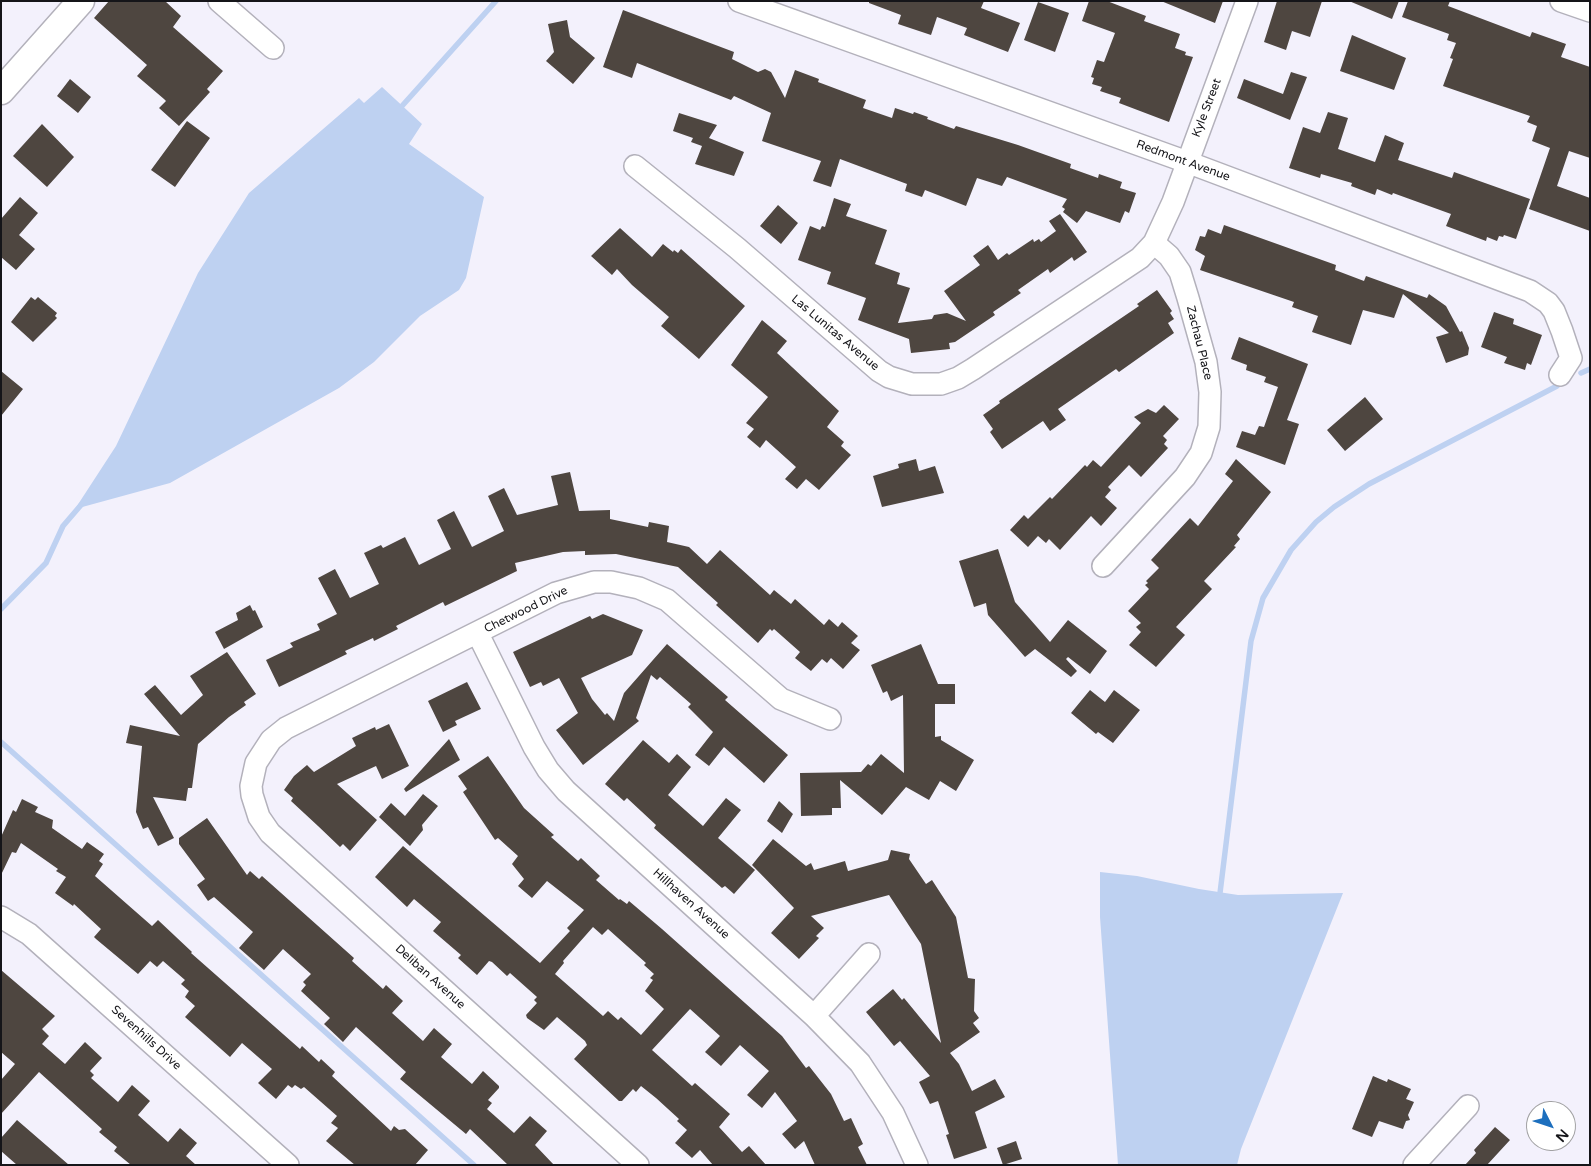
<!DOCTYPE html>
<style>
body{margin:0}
#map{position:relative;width:1591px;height:1166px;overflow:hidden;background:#f3f1fc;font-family:"Varela Round",sans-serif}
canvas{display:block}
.frame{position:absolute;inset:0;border:2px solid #151519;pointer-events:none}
.north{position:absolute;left:1526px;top:1101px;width:50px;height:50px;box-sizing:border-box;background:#fff;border:1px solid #a1a1a3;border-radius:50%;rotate:131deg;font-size:14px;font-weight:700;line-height:20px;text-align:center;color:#151519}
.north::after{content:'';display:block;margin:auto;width:18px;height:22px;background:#1d6fbe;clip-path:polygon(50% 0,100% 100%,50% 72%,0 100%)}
</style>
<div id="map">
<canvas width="1591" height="1166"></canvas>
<div class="frame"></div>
<div class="north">N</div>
</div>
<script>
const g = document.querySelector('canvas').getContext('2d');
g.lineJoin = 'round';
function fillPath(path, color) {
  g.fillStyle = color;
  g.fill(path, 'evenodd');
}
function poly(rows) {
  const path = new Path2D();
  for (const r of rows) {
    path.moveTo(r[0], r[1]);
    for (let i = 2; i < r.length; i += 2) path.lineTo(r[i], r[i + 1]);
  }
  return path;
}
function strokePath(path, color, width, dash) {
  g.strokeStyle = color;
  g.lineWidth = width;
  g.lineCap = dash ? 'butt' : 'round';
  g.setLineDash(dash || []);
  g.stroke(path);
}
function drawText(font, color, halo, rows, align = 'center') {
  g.font = font + ' "Varela Round",sans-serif';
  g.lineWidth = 5;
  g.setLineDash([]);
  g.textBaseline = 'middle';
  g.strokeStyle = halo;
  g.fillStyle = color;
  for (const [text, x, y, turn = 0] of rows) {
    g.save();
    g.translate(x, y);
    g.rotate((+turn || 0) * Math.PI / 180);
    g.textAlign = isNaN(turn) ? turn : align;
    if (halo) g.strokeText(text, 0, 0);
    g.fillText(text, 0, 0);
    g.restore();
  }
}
const water = poly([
 [382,87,422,124,409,144,484,197,466,278,459,290,420,316,374,362,339,388,170,483,75,509,116,446,198,273,249,193,359,98,364,103],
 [1100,872,1137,876,1199,889,1238,895,1343,893,1241,1149,1237,1165,1118,1165,1100,917]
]);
const stream = poly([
 [402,106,496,1],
 [1581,373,1590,369],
 [1,609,46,563,63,526,81,505],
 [1,742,474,1165],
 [1220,893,1251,641,1263,598,1291,550,1316,522,1334,507,1369,484,1557,386]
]);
const building = poly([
 [109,1,165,1,181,16,173,27,223,71,207,89,210,92,179,126,159,108,166,101,164,99,137,76,147,65,94,18],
 [869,1,984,1,981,8,1020,23,1008,52,964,35,967,28,937,17,931,35,898,24,901,15,869,3],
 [1089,1,1107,1,1146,16,1144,21,1180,34,1175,48,1186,52,1185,55,1193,57,1169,122,1119,103,1121,98,1100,91,1102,87,1092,84,1094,78,1091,77,1097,60,1104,62,1115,33,1082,21],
 [1161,1,1223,1,1215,23],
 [1277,1,1322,1,1310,37,1292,31,1286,50,1264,42],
 [1349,1,1399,1,1392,19],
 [1408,1,1450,1,1448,6,1530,37,1532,32,1566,44,1561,57,1590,67,1590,158,1569,151,1557,186,1590,198,1590,231,1529,209,1550,148,1532,141,1537,126,1527,122,1530,116,1443,86,1453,59,1450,58,1456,43,1447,40,1449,34,1402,17],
 [1038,2,1069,13,1055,52,1024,40],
 [623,10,734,52,732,59,758,72,765,69,771,72,785,98,795,70,819,79,818,82,866,100,863,108,892,118,895,108,913,114,914,112,928,117,927,119,954,129,956,126,1018,145,1071,164,1070,168,1098,178,1099,174,1122,182,1120,188,1136,193,1129,213,1125,211,1120,223,1086,211,1077,223,1063,212,1065,209,1062,207,1067,199,1007,177,1002,186,977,178,966,206,925,190,922,197,905,191,907,184,840,159,831,187,813,181,821,161,762,141,771,113,734,96,731,100,637,63,632,78,603,67],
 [567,20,570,37,595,58,573,84,546,61,554,52,548,24],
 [1352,35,1406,58,1394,90,1340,71],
 [1291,72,1307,77,1290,120,1237,98,1244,79,1283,94],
 [70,79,91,97,78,113,57,96],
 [1328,112,1348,118,1338,149,1375,162,1385,135,1404,143,1398,160,1452,178,1454,172,1530,199,1516,239,1504,235,1503,237,1499,236,1497,241,1487,237,1486,241,1446,226,1451,214,1393,193,1392,195,1377,189,1375,195,1351,186,1352,183,1321,174,1320,178,1289,168,1303,127,1320,133],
 [679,113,717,125,709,138,744,152,734,176,695,164,702,146,691,142,693,138,673,131],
 [187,121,210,138,175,187,151,170],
 [42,124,74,157,47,187,13,156],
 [20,197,38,213,19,235,35,249,16,270,1,257,1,219],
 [834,198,851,204,846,216,887,230,875,264,900,273,897,284,910,288,898,323,932,319,934,315,947,313,966,321,944,291,980,265,973,256,988,245,998,260,1007,253,1009,255,1033,239,1034,242,1039,239,1041,242,1056,231,1049,221,1060,214,1087,252,1074,261,1072,257,1050,273,1048,269,1018,290,1021,293,993,312,995,315,955,342,949,343,950,349,911,353,909,339,858,320,866,298,827,284,831,272,798,260,810,226,820,230,822,226,825,227],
 [778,205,798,223,781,244,760,226],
 [1224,225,1336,265,1335,270,1364,281,1366,276,1427,298,1429,294,1446,306,1460,332,1462,331,1469,348,1468,355,1446,363,1436,337,1449,333,1403,294,1394,318,1363,310,1351,345,1312,332,1318,316,1292,307,1294,302,1200,270,1205,256,1195,250,1200,236,1205,237,1208,229,1221,234],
 [620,228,652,257,663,244,673,252,674,250,678,253,681,249,745,306,699,359,661,326,669,317,632,285,617,269,612,275,591,256],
 [1157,290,1172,311,1170,313,1174,319,1168,323,1174,333,1119,372,1116,369,1058,409,1066,420,1050,431,1043,421,1002,449,990,432,993,429,983,415,1000,403,999,401,1139,306,1137,304],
 [31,297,35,300,38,297,57,313,55,316,57,318,33,342,11,322],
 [1494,312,1514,319,1513,324,1542,335,1531,365,1527,363,1525,370,1504,363,1507,357,1481,347],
 [762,320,787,341,777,353,839,411,827,427,844,442,841,446,851,455,819,490,806,479,797,489,785,479,796,467,766,440,760,448,747,437,754,429,746,423,768,397,731,365],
 [1239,337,1308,364,1287,420,1299,424,1285,465,1236,447,1242,431,1255,435,1259,426,1264,427,1278,387,1264,382,1266,377,1246,370,1247,365,1231,359],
 [1,371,23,389,1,416],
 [1365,397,1383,419,1345,451,1327,430],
 [1164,405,1179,419,1163,436,1167,440,1164,444,1168,448,1141,477,1129,465,1108,487,1111,490,1105,497,1117,508,1101,526,1091,516,1060,550,1049,539,1046,543,1038,536,1028,547,1010,530,1024,515,1028,519,1050,497,1052,499,1085,465,1087,467,1093,460,1101,467,1141,423,1134,417,1148,409,1156,413],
 [916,459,919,471,935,466,944,493,882,507,873,476,899,468,898,464],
 [1236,459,1271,492,1237,535,1240,539,1234,546,1236,547,1204,581,1212,589,1176,627,1185,635,1156,667,1129,645,1141,632,1136,627,1141,623,1128,611,1149,589,1145,585,1148,583,1146,581,1159,568,1151,560,1190,518,1198,526,1233,481,1225,474],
 [570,472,579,511,610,510,610,519,648,527,649,522,669,526,667,542,689,547,707,564,720,550,770,595,774,590,791,604,795,599,824,625,829,619,838,627,842,622,858,636,851,643,860,650,843,669,831,658,827,663,822,659,811,671,795,658,800,652,774,629,772,631,770,629,758,643,716,605,718,603,678,567,616,554,585,555,585,551,563,552,515,563,517,571,445,606,443,602,396,626,398,629,374,641,373,638,345,651,347,654,279,687,266,660,293,647,290,643,320,630,317,624,337,614,318,578,335,569,350,598,379,584,364,553,381,545,383,548,405,537,419,565,451,549,437,520,454,511,472,547,504,531,488,496,504,488,517,515,558,505,551,476],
 [998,549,1015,602,1050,642,1068,620,1107,651,1090,674,1068,657,1066,659,1077,671,1071,677,1035,649,1025,657,988,615,986,603,974,607,959,561],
 [250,605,253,611,255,610,263,627,224,649,215,632,238,620,236,613],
 [603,614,643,630,632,655,581,678,592,699,605,715,607,713,614,721,624,693,667,644,728,697,725,700,788,755,764,783,724,747,709,766,695,755,713,732,688,707,691,704,660,677,657,680,651,675,636,718,639,721,583,765,556,730,578,713,559,678,543,686,541,682,530,687,513,652,590,616,592,619],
 [921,644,938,684,955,684,955,704,935,704,935,737,941,736,941,740,974,760,956,791,940,781,929,800,906,787,882,815,840,780,841,808,832,808,832,815,801,816,800,773,861,772,868,764,871,766,881,754,904,773,903,695,891,701,887,691,883,693,871,665],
 [227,652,256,694,244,702,246,705,229,717,198,744,192,788,188,788,186,801,153,797,174,838,158,846,148,827,143,829,136,812,142,746,126,743,130,725,180,736,144,694,155,685,181,715,203,695,190,676],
 [467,682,481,709,455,721,457,725,443,732,428,701],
 [1090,690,1105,702,1114,690,1140,710,1113,743,1098,732,1096,734,1071,713],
 [389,724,409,766,382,779,376,766,337,784,377,820,350,851,343,844,340,847,318,826,291,801,293,798,284,790,294,776,307,765,314,772,356,746,352,738,375,727,376,730],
 [449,739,460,760,406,792,404,789],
 [643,740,669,763,677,754,691,767,668,795,703,826,726,798,741,810,718,838,755,870,734,894,725,886,722,888,654,828,656,825,627,798,624,801,605,784],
 [488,756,524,808,554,835,551,837,578,861,581,858,600,876,596,880,619,900,620,899,627,904,629,901,662,929,782,1036,806,1068,809,1066,831,1094,844,1121,851,1118,863,1144,858,1147,867,1165,815,1165,804,1141,795,1149,782,1134,797,1121,775,1092,762,1108,747,1095,769,1071,740,1045,721,1066,705,1052,720,1036,690,1009,652,1050,692,1086,695,1083,730,1114,719,1127,742,1152,749,1146,766,1165,713,1165,700,1150,692,1158,675,1143,687,1130,677,1121,679,1119,656,1098,641,1086,636,1092,633,1089,622,1101,619,1101,574,1059,587,1045,585,1041,557,1017,544,1030,527,1018,526,1015,537,1003,534,1000,537,997,510,973,507,976,492,962,489,961,477,975,458,958,461,955,433,931,441,922,414,899,407,907,375,877,403,846,540,963,570,931,567,928,584,910,547,881,532,898,518,886,524,879,512,864,518,856,498,838,495,840,463,792,467,789,458,776],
 [593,927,602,935,608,929,646,963,644,965,654,974,650,978,653,980,645,991,664,1009,641,1035,621,1017,618,1020,608,1011,603,1016,555,974,564,963,563,961],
 [423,794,438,806,422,825,423,830,410,846,379,817,391,803,405,816],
 [22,799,38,807,35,812,53,820,52,828,82,849,87,842,104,854,99,861,103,864,95,876,152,926,158,920,192,952,191,953,300,1049,302,1046,319,1062,321,1059,335,1072,332,1076,391,1131,394,1126,399,1130,405,1129,428,1150,415,1165,355,1165,326,1141,338,1128,331,1123,337,1116,304,1087,301,1089,295,1085,292,1088,288,1085,276,1099,258,1083,272,1069,242,1043,230,1057,185,1017,195,1006,185,997,189,991,181,984,185,980,163,961,157,967,150,961,138,974,96,939,94,937,101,929,74,904,73,906,55,893,66,877,56,871,58,869,21,843,16,853,12,852,1,875,1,837,13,810,16,812],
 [779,801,793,814,782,833,767,821],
 [207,818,247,875,250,871,259,879,262,876,354,958,352,961,383,989,386,985,403,1001,392,1013,423,1041,434,1028,452,1044,441,1057,472,1084,483,1071,499,1086,499,1088,488,1100,492,1103,487,1109,514,1133,530,1116,547,1131,535,1145,554,1165,508,1165,470,1129,466,1134,400,1079,406,1072,356,1027,343,1042,324,1024,330,1018,301,991,306,985,303,982,311,974,283,949,264,970,239,948,253,932,214,897,208,901,197,885,205,879,179,844,179,838],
 [773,839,806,866,811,863,814,870,845,861,848,871,888,860,891,850,910,854,909,859,926,884,932,880,956,917,968,978,975,979,974,1011,979,1018,973,1023,980,1032,950,1053,959,1064,972,1091,995,1079,1005,1097,975,1112,987,1148,954,1159,946,1135,949,1134,938,1101,930,1104,919,1082,930,1076,900,1041,894,1046,866,1012,893,989,902,1000,904,998,941,1043,921,944,889,895,811,916,824,928,816,936,819,938,799,959,771,933,794,908,752,865],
 [1,970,55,1016,42,1029,49,1036,42,1044,65,1064,85,1042,102,1058,90,1071,94,1075,91,1078,118,1102,132,1085,150,1101,138,1115,168,1142,180,1128,197,1143,186,1156,196,1165,131,1165,114,1151,117,1147,99,1132,102,1129,39,1072,1,1114,1,1080,15,1064,1,1052],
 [1373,1076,1387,1082,1388,1079,1411,1089,1406,1099,1414,1102,1408,1115,1410,1120,1406,1121,1403,1129,1379,1121,1372,1137,1352,1129],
 [17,1120,69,1165,17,1165,1,1151,1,1138],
 [1495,1127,1510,1140,1487,1165,1465,1165,1476,1153,1474,1150],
 [1016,1141,1022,1159,1003,1165,997,1148]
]);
const minor = poly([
 [219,1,273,48],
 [739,1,1187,162,1530,291,1548,303,1554,311,1562,331,1571,358,1560,375],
 [1561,1,1590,11],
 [635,166,737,248,879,371,889,377,912,384,941,384,958,378,973,369,1140,258,1154,243,1173,202,1247,1],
 [1103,566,1185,477,1201,453,1209,427,1210,392,1206,362,1188,298,1180,272,1169,256,1154,243],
 [478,634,534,747,548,770,566,791,814,1016,860,1063,893,1113,917,1165],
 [1,917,29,934,288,1165],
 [814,1016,869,954],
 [638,1165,270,833,259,817,252,795,251,786,256,763,271,740,286,728,556,593,594,582,611,582,639,588,667,600,781,699,830,719],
 [1414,1165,1468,1106]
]);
const tertiary = poly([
 [1,91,81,1]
]);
const streetNames = [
 ["Kyle Street",1207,108,-69],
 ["Redmont Avenue",1183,161,20],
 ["Las Lunitas Avenue",835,333,40],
 ["Zachau Place",1199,343,76],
 ["Chetwood Drive",526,610,-26],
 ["Hillhaven Avenue",691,904,42],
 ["Deliban Avenue",430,977,42],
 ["Sevenhills Drive",146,1038,42]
];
fillPath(water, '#bed1f1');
strokePath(stream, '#bed1f1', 5.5);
fillPath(building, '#4e4640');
strokePath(minor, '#b3b1bb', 24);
strokePath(tertiary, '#b3b1bb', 29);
strokePath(minor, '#fff', 21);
strokePath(tertiary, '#fff', 26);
drawText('12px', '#151519', '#fff', streetNames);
</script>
